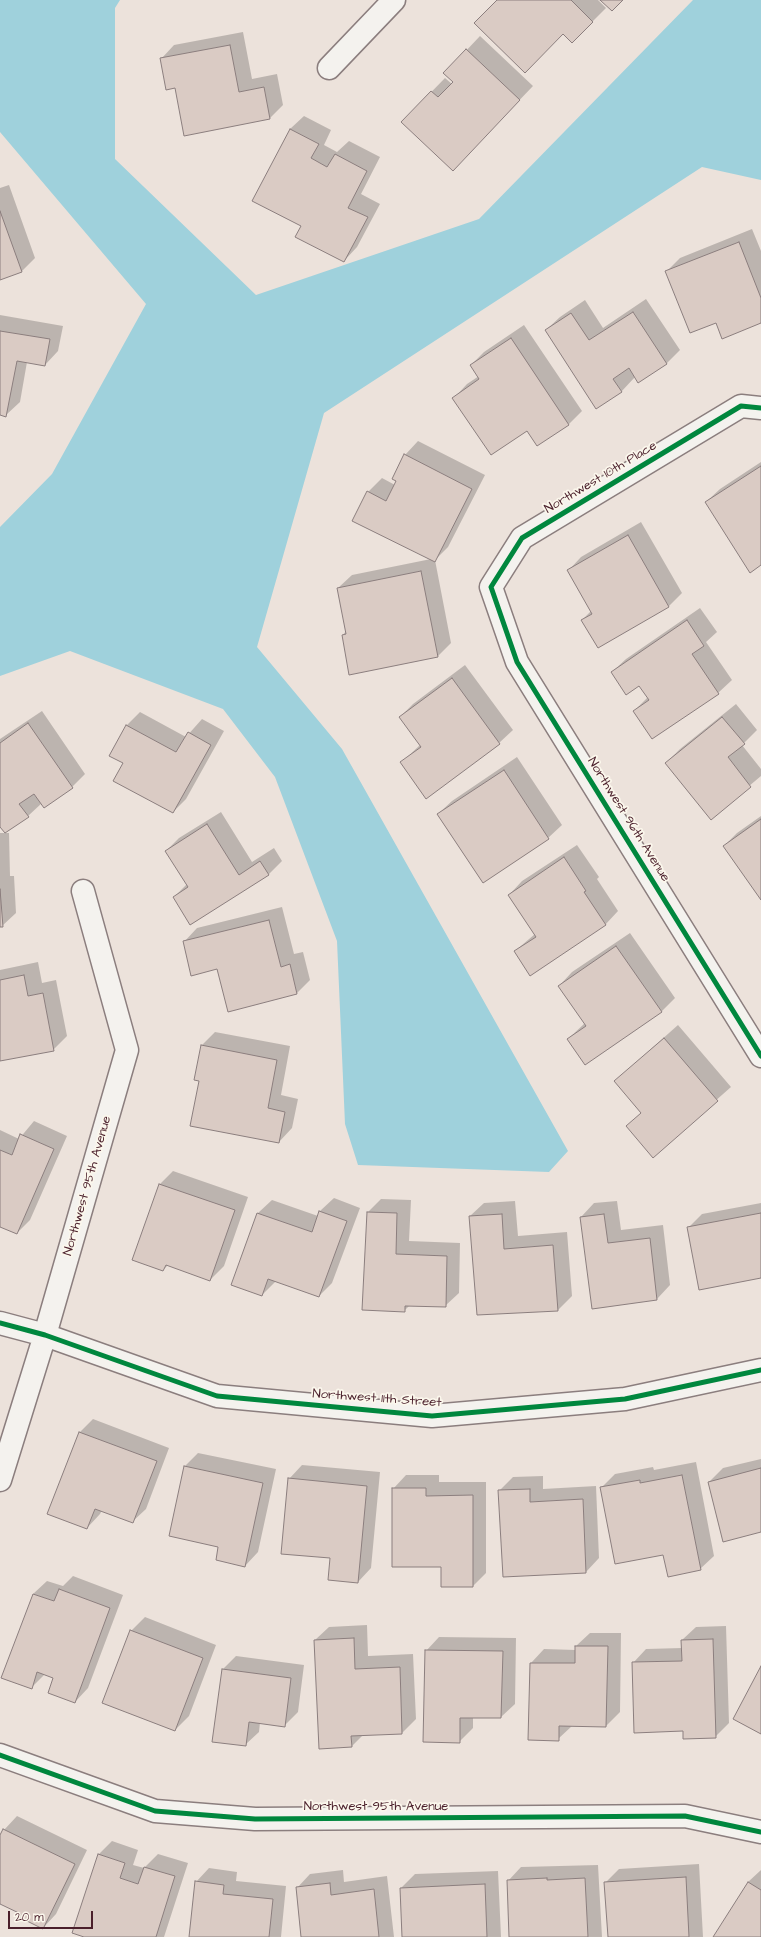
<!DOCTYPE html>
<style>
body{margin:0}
#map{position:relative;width:761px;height:1937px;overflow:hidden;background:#ece2db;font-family:"Architects Daughter",sans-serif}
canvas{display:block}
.scale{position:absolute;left:8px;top:1911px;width:85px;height:18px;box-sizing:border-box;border:2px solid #4a1f2b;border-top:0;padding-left:5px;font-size:12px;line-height:14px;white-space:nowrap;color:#4a1f2b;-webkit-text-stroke:3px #fbf7ec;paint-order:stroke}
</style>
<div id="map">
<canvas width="761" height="1937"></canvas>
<div class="scale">20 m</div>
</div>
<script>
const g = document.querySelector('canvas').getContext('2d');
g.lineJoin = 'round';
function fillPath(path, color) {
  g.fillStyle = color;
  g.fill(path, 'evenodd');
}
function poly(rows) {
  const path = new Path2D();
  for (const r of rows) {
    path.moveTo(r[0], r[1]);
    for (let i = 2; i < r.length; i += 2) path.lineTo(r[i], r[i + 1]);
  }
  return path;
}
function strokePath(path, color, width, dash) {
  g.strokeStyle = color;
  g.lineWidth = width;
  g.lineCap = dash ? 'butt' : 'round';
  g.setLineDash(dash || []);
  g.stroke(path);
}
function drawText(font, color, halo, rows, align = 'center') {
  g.font = font + ' "Architects Daughter",sans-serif';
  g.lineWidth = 3.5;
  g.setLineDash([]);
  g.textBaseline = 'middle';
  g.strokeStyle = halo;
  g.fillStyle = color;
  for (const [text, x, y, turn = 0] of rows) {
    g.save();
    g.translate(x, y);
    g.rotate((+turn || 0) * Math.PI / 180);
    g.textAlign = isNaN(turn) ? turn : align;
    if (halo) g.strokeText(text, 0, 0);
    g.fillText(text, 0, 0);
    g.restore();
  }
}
const water = poly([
 [0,0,120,0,115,8,115,159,256,295,479,219,693,0,761,0,761,180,702,167,324,413,257,647,342,749,568,1151,549,1172,358,1165,345,1124,337,941,275,777,223,709,70,651,0,676,0,527,52,474,146,304,0,132]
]);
const shadow = poly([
 [498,0,598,0,606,8,572,42,564,33],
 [243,32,252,79,277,74,283,105,270,118,176,87,161,59,174,45],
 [480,36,533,86,466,156,402,122,445,78,452,84,455,82,445,73],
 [304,116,331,130,324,145,337,152,349,141,380,157,361,194,380,204,357,247,344,261,302,226,253,201,290,129],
 [9,185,35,258,22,271,0,279,0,188],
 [752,229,761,251,761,322,716,321,667,271,680,258],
 [646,299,680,350,667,363,639,382,635,377,621,392,546,330,560,317,585,300,603,328],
 [0,315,63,326,58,351,45,365,27,362,20,402,6,415,0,414],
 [524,325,582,411,569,424,538,445,527,429,454,398,467,384,479,376,471,365,484,352],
 [418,441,485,475,448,547,435,560,451,643,438,656,343,635,346,631,338,588,352,575,431,559,368,492,382,478,395,485,405,455],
 [761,462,761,564,706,502,720,489],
 [641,522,682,593,668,607,582,620,591,611,568,571,581,557],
 [700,608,717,632,706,642,732,680,718,693,634,711,648,697,640,685,612,672,626,659],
 [465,665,513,730,499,743,401,763,420,745,400,717,413,704],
 [736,704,757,730,742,745,761,769,761,776,711,818,666,763,680,749],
 [42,711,85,774,72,787,42,803,28,816,0,825,0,739],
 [140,712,186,737,202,719,224,731,186,799,173,812,124,763,111,755,127,725],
 [517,757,562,825,548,838,438,814,452,801],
 [221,812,252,862,274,848,282,861,269,874,191,924,174,897,187,884,166,851,179,838],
 [761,816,761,899,724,846,737,833],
 [0,833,9,833,10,876,14,876,16,913,2,926,0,926],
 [577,845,599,877,597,879,618,911,605,925,515,951,535,934,509,895,522,881],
 [282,907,294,954,303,952,310,980,297,993,229,1011,218,968,184,942,197,928],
 [630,933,675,998,662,1011,585,1064,568,1039,585,1023,559,986,572,972],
 [38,962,42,983,56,980,67,1036,53,1050,0,1060,0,970],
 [678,1025,731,1087,653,1156,627,1126,642,1112,615,1081],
 [215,1032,290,1046,281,1095,298,1099,292,1128,279,1142,200,1080,202,1045],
 [34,1121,67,1136,30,1220,17,1233,0,1226,0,1130,19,1139],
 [173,1171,248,1197,224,1266,210,1280,168,1265,163,1270,134,1260,160,1184],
 [334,1198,360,1208,332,1283,319,1296,276,1281,262,1295,232,1284,258,1213,272,1200,318,1216,320,1211],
 [381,1199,411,1200,409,1241,460,1243,459,1293,445,1306,410,1305,404,1311,363,1309,368,1212],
 [515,1201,518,1236,567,1232,572,1296,558,1310,478,1314,470,1216,484,1203],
 [617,1201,621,1230,663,1225,670,1285,657,1299,593,1308,581,1217,594,1203],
 [761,1203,761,1277,688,1228,702,1214],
 [93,1419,169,1448,146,1509,132,1522,102,1510,100,1514,87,1528,80,1432],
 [198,1453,276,1469,258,1552,245,1566,219,1546,184,1467],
 [761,1459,761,1531,709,1482,723,1468],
 [696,1462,714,1556,700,1569,664,1553,601,1488,615,1474,653,1467,654,1470],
 [302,1465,380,1472,371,1568,358,1582,331,1557,289,1479],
 [406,1475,439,1475,439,1482,486,1482,486,1573,473,1586,442,1566,393,1489],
 [543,1476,543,1489,596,1486,599,1558,586,1572,499,1491,513,1477],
 [73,1576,123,1595,88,1688,75,1702,55,1678,45,1674,31,1688,3,1677,33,1594,47,1581,63,1586],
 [145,1617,216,1645,189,1716,175,1730,131,1631],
 [367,1625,368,1656,413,1654,416,1719,402,1733,363,1735,352,1746,315,1640,329,1627],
 [726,1626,729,1723,715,1737,684,1730,633,1663,646,1649,682,1648,682,1640,696,1627],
 [590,1633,621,1633,620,1712,606,1726,572,1726,558,1739,529,1739,531,1663,544,1649,576,1650,576,1646],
 [439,1637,516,1638,515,1704,501,1717,473,1717,473,1728,459,1742,426,1651],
 [236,1656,304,1665,298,1712,285,1725,260,1722,259,1732,245,1745,223,1669],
 [17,1816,87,1850,56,1914,43,1928,22,1913,0,1903,0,1837,4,1830],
 [112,1841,138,1850,133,1865,144,1868,158,1854,188,1863,164,1937,87,1937,98,1855],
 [699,1864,703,1937,609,1937,605,1883,619,1869],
 [598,1865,602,1937,510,1937,508,1881,521,1867],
 [209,1868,237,1872,236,1881,286,1886,281,1937,190,1937,196,1882],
 [343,1870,344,1882,387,1876,394,1937,302,1937,297,1888,310,1874],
 [761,1870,761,1937,714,1937,748,1882],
 [498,1871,501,1937,403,1937,401,1888,415,1874]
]);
const building = poly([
 [497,0,571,0,593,22,572,43,563,34,525,73,474,23,497,0],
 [600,0,623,0,612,11,600,0],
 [230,45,239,92,264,87,270,119,184,136,175,88,166,90,160,58,230,45],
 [466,49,520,100,453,171,401,122,431,91,438,97,453,82,443,73,466,49],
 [290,129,319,144,311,158,327,167,335,154,367,171,348,208,368,217,344,262,295,237,301,226,252,201,290,129],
 [0,211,22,272,0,280,0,211],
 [739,242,761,298,761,323,722,339,716,323,690,333,665,271,739,242],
 [633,312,667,364,638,383,629,368,613,379,622,392,596,409,545,330,571,313,589,340,633,312],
 [0,331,50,339,45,366,17,361,6,417,0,415,0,331],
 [511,338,569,425,537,446,527,431,491,455,452,398,479,379,470,365,511,338],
 [404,454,472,489,435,562,352,521,367,491,386,501,396,481,392,479,404,454],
 [761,466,761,565,750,573,705,502,761,466],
 [628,535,669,607,598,648,581,620,592,614,567,570,628,535],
 [421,571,438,657,349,675,342,635,346,634,337,588,421,571],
 [687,620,704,646,692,654,719,694,652,739,633,711,649,700,639,686,626,695,611,672,687,620],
 [452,678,500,744,426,799,400,762,421,747,399,717,452,678],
 [722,717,745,744,728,757,751,787,711,820,665,763,722,717],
 [28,723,73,788,44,808,34,794,19,804,29,817,5,833,0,827,0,743,28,723],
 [126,725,176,752,188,732,211,745,173,813,113,781,123,763,109,756,126,725],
 [504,770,549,839,483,883,437,814,504,770],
 [761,819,761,900,723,846,761,819],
 [207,824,239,875,260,861,269,875,190,925,173,897,188,887,165,851,207,824],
 [564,857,586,891,584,892,606,925,530,976,514,951,536,937,508,895,564,857],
 [0,889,3,927,0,927,0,889],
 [269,920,281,967,290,964,297,994,228,1012,217,969,191,976,183,941,269,920],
 [616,946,662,1012,585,1065,567,1039,586,1026,558,986,616,946],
 [24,975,28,996,43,993,54,1051,0,1061,0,980,24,975],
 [664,1038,718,1101,653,1158,626,1126,641,1113,614,1081,664,1038],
 [201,1045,277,1060,268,1108,285,1112,279,1143,190,1126,199,1081,194,1080,201,1045],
 [20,1134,54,1149,17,1234,0,1227,0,1150,12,1155,20,1134],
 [159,1184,235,1210,210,1281,166,1265,163,1271,132,1260,159,1184],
 [319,1211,347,1221,319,1297,268,1279,262,1296,231,1285,257,1213,312,1232,319,1211],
 [367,1212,397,1213,396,1254,447,1256,446,1307,405,1306,405,1312,362,1310,367,1212],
 [761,1213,761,1278,699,1290,687,1227,761,1213],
 [502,1214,504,1249,553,1245,558,1311,477,1315,469,1216,502,1214],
 [604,1214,608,1243,650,1238,657,1300,592,1309,580,1217,604,1214],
 [79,1432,157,1461,133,1523,95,1509,87,1529,47,1514,79,1432],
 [184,1466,263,1483,245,1567,216,1560,218,1547,169,1536,184,1466],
 [761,1468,761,1532,723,1542,708,1482,761,1468],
 [682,1475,701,1570,668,1577,663,1555,615,1564,600,1487,640,1480,640,1483,682,1475],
 [288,1478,367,1486,358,1583,328,1580,330,1558,281,1554,288,1478],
 [392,1488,426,1488,426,1496,473,1495,473,1587,441,1587,441,1567,392,1567,392,1488],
 [530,1489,530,1502,583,1499,586,1573,503,1577,498,1490,530,1489],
 [59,1589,110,1608,75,1703,48,1693,53,1678,37,1672,32,1689,1,1678,33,1594,54,1601,59,1589],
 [130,1630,203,1658,175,1731,102,1703,130,1630],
 [354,1638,355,1669,400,1667,402,1734,351,1736,352,1747,319,1749,314,1640,354,1638],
 [713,1639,716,1738,683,1739,683,1731,634,1733,632,1662,682,1661,681,1640,713,1639],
 [575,1646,608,1646,606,1727,559,1726,559,1741,528,1740,530,1663,575,1663,575,1646],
 [425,1650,503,1651,501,1718,460,1718,460,1743,423,1742,425,1650],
 [761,1666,761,1734,733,1719,761,1666],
 [222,1669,291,1678,285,1727,249,1722,246,1746,212,1742,222,1669],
 [3,1829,75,1864,43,1929,19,1917,21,1914,0,1904,0,1835,3,1829],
 [98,1854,125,1863,120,1878,138,1884,144,1867,175,1876,156,1937,84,1937,72,1933,98,1854],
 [686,1877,689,1937,608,1937,604,1882,686,1877],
 [547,1878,547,1880,585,1878,588,1937,509,1937,507,1880,547,1878],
 [195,1881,224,1885,223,1894,273,1899,269,1937,189,1937,195,1881],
 [748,1882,761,1890,761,1937,713,1937,748,1882],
 [330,1883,331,1895,374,1889,379,1937,301,1937,296,1887,330,1883],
 [485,1884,487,1937,402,1937,400,1888,485,1884]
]);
const street = poly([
 [329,68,394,0],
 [761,408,741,406,522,538,491,587,517,662,761,1056],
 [0,1323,45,1335,217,1396,432,1416,625,1399,761,1370],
 [0,1480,45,1335,127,1050,83,891],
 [0,1755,155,1811,255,1819,685,1816,761,1832]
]);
const cycleway = poly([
 [761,408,741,406,522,538,491,587,517,662,761,1056],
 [0,1323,45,1335,217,1396,432,1416,625,1399,761,1370],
 [0,1755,155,1811,255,1819,685,1816,761,1832]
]);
const streetNames = [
 ["Northwest 10th Place",601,478,-31],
 ["Northwest 96th Avenue",628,820,58],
 ["Northwest 95th Avenue",88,1186,-74],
 ["Northwest 11th Street",377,1399,4],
 ["Northwest 95th Avenue",376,1807]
];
fillPath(water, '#9fd1dc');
fillPath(shadow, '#0003');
fillPath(building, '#dacbc4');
strokePath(building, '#8b7e7e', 1);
strokePath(street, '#8b7e7e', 25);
strokePath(street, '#f4f2ee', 22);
strokePath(cycleway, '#00873e', 5);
drawText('13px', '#4a1f2b', '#fbf7ec', streetNames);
</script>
